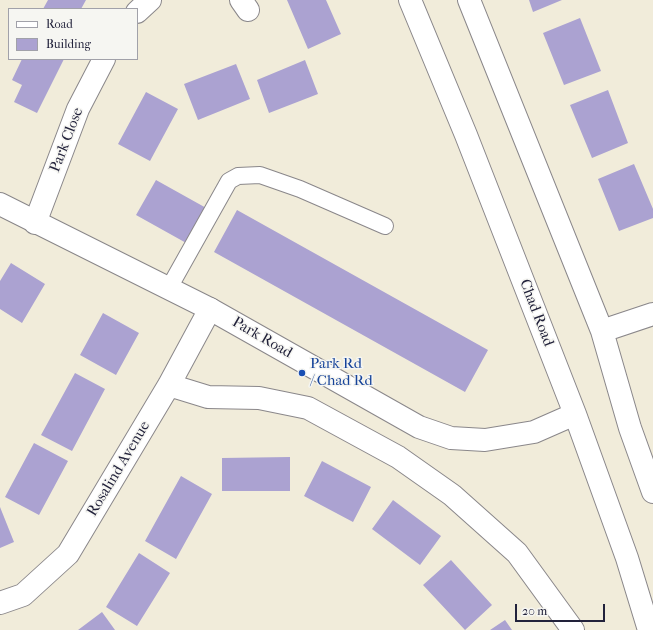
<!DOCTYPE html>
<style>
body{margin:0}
#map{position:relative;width:653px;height:630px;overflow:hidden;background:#f1ecda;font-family:"IM FELL French Canon",serif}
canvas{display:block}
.legend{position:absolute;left:8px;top:8px;width:130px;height:52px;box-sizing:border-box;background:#f6f6f2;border:1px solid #a1a1a9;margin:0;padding:5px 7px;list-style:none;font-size:12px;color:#22223b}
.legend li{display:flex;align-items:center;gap:8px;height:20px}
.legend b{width:20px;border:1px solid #a1a1a9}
.scale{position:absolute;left:515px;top:604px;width:90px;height:18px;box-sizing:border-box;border:2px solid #22223b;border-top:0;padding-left:5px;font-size:12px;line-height:14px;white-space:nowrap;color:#22223b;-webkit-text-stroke:3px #f6f6f2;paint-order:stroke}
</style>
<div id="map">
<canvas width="653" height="630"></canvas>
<ul class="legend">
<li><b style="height:5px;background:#fff"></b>Road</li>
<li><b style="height:11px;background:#aba2d1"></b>Building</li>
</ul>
<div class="scale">20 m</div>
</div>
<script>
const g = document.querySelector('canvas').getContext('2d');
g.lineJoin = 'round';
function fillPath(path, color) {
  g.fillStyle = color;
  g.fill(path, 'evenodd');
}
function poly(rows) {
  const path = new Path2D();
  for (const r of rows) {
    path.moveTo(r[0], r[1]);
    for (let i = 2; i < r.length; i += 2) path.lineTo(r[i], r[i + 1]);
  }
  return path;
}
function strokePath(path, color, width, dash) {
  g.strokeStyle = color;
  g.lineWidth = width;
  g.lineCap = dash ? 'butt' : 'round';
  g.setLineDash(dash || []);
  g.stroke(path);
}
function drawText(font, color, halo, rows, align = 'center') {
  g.font = font + ' "IM FELL French Canon",serif';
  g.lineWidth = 3;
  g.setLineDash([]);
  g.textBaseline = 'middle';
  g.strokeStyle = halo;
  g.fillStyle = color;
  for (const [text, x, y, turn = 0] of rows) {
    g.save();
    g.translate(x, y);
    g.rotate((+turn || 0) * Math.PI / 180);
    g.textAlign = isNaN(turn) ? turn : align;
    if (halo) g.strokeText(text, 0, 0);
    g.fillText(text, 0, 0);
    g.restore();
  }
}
const building = poly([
 [48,0,86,0,81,9,43,9],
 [287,0,326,0,341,34,308,49],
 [529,0,562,0,533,12],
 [580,18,601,71,564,85,543,33],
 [22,59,64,59,37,113,14,102,22,85,12,80],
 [305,60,318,94,269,113,257,80],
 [236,64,250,99,198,120,184,84],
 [608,90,628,143,592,158,570,105],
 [146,92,178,109,150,161,118,144],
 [634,164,653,209,653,218,619,231,598,179],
 [156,180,208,209,188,244,136,215],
 [237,210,488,350,465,392,214,252],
 [11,263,45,284,22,323,0,309,0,281],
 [103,313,139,333,116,375,80,355],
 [75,373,105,389,72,451,41,435],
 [34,443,68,461,39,515,5,497],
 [290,457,290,491,222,491,222,458],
 [322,461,371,487,353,522,304,496],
 [181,476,212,494,176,559,145,541],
 [393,500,441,536,420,565,372,529],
 [0,507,14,542,0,548],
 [139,553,170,573,137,626,106,607],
 [451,560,492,605,465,630,423,585],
 [102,612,115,630,78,630],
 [505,620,512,630,490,630]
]);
const lane = poly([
 [169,288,229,181,238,176,260,175,300,189,385,226]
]);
const street = poly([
 [241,0,248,10],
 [469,0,602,331,630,428,653,492],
 [137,12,150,0],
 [35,223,78,109,104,59],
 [602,331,653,314],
 [169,385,208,397,259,398,308,408,398,457,452,495,517,553,573,630],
 [0,603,23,595,68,554,169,385,210,309]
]);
const secondary = poly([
 [410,0,466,135,575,414,627,558,649,630],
 [0,204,210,309,419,427,451,438,485,440,534,432,575,414]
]);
const markers = [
 [302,373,4,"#1a4fb4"]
];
const streetNames = [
 ["Park Close",67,140,-69],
 ["Chad Road",536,313,69],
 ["Park Road",262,338,30],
 ["Rosalind Avenue",119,469,-59]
];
const transitNames = [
 ["Park Rd",310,364],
 ["/ Chad Rd",310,381]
];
fillPath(building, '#aba2d1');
strokePath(lane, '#8a878a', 18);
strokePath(street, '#8a878a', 24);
strokePath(secondary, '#8a878a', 24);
strokePath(lane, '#fff', 16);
strokePath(street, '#fff', 22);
strokePath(secondary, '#fff', 22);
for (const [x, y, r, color] of markers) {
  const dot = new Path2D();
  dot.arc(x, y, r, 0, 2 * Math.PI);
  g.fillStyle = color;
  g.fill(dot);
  strokePath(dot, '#f6f6f2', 1.5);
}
drawText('15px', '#22223b', '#f6f6f2', streetNames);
drawText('15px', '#164399', '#f6f6f2', transitNames, 'left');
</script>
